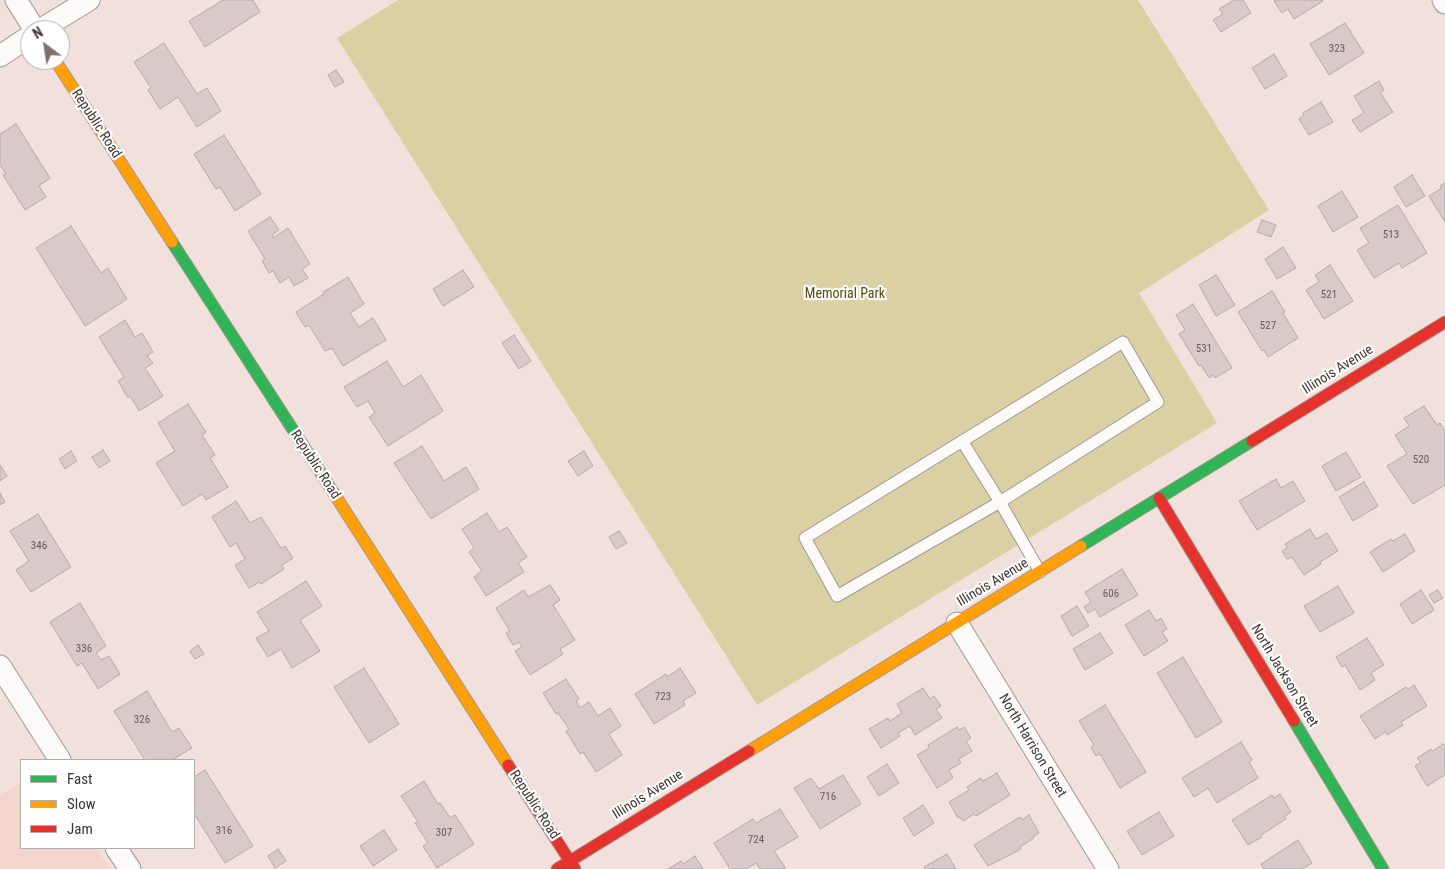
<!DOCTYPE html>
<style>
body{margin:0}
#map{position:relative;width:1445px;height:869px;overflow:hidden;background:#f1e0db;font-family:"Roboto Condensed",sans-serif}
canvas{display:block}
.legend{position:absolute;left:20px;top:759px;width:175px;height:90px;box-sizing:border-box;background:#fff;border:1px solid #b3aeac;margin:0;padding:6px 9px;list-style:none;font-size:15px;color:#403430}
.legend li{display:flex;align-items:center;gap:10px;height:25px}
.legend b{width:25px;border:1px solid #b3aeac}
.north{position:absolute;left:20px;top:20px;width:50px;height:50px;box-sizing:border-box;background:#fff;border:1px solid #b3aeac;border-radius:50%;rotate:329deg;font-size:14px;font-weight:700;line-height:20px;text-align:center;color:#403430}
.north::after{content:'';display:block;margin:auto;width:18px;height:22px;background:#7e706c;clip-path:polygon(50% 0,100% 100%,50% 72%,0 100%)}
</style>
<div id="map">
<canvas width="1445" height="869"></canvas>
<ul class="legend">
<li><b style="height:6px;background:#30b455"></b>Fast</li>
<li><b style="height:6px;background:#ff9f0a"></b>Slow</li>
<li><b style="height:6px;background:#e5322d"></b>Jam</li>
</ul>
<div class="north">N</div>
</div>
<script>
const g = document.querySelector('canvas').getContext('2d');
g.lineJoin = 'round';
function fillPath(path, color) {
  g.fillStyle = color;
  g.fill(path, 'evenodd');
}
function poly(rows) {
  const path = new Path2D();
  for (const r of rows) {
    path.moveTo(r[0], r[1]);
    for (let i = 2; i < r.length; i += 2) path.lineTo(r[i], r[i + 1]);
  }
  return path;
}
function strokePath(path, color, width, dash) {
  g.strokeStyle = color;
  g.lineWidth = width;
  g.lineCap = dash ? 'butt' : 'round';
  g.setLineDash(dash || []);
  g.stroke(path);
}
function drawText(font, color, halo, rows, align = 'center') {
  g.font = font + ' "Roboto Condensed",sans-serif';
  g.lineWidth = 4.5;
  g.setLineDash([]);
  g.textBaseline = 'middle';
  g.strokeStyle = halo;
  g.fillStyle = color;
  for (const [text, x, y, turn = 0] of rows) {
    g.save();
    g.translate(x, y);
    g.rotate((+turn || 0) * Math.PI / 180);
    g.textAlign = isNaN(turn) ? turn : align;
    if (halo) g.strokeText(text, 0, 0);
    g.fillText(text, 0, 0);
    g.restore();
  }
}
const built = poly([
 [21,783,21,848,96,848,110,869,0,869,0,796]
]);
const green = poly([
 [398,0,1138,0,1269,210,1139,293,1217,423,757,705,337,38]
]);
const building = poly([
 [223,0,253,0,260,12,205,47,189,21,223,0],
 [1234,0,1243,0,1251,13,1221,32,1213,20,1223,14,1219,9,1234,0],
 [1276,0,1322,0,1323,1,1294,19,1288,9,1282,13,1274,1,1276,0],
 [1345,23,1364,53,1329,75,1310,44,1345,23],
 [164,43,197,94,207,88,221,111,197,127,178,97,160,109,148,90,151,88,134,62,164,43],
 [1274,54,1287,76,1265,89,1252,68,1274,54],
 [336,70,344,82,335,87,328,75,336,70],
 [1379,81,1384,90,1380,92,1393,112,1360,132,1352,120,1364,113,1354,96,1379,81],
 [1321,102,1333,122,1309,135,1299,119,1304,115,1303,113,1321,102],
 [16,124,50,178,39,186,46,197,25,210,3,175,6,174,0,165,0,134,16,124],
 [224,135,261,194,235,211,220,187,216,189,194,154,224,135],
 [1412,175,1425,196,1406,207,1394,187,1412,175],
 [1445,183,1445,222,1429,196,1442,188,1440,186,1445,183],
 [1342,191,1358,217,1333,232,1318,206,1342,191],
 [1398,205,1427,253,1402,268,1399,263,1374,278,1357,250,1369,243,1360,228,1398,205],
 [270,217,279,230,272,235,273,238,288,228,310,264,302,269,308,278,294,286,289,277,280,283,273,271,269,273,262,261,265,259,248,231,270,217],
 [1262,220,1276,225,1271,237,1257,232,1262,220],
 [71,226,101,273,108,268,127,299,85,326,36,248,71,226],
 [1283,247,1296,268,1277,279,1265,259,1283,247],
 [1330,265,1353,301,1324,319,1306,290,1319,282,1315,275,1330,265],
 [463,270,474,287,443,306,433,289,463,270],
 [1216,275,1235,305,1216,316,1199,285,1216,275],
 [348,277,364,304,350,313,359,327,373,318,386,340,343,366,332,348,325,351,309,325,305,327,296,312,324,294,323,292,348,277],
 [1272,291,1285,312,1283,313,1298,338,1268,357,1264,350,1262,351,1238,312,1272,291],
 [1193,304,1232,368,1215,378,1213,375,1209,378,1201,365,1199,366,1179,334,1185,330,1176,315,1193,304],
 [125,320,135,337,142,333,153,352,147,356,153,363,145,368,163,396,139,411,130,396,128,398,118,381,124,377,99,337,125,320],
 [514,335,531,361,519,369,502,343,514,335],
 [387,361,403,387,421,375,443,411,388,446,369,417,375,413,368,401,357,407,344,387,387,361],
 [188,404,206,432,202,435,215,455,210,458,228,487,206,500,202,494,183,506,156,463,175,451,158,423,188,404],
 [1424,406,1437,425,1440,423,1445,431,1445,485,1413,504,1387,466,1407,454,1395,435,1409,426,1404,418,1424,406],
 [422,446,444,481,466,467,479,489,431,519,394,463,422,446],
 [103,450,110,461,99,468,92,457,103,450],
 [71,451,77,461,65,469,59,459,71,451],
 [584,451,593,466,578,476,568,461,584,451],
 [1346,452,1361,477,1336,491,1322,466,1346,452],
 [0,465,7,476,0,481,0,465],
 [1276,479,1281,488,1293,481,1305,501,1257,530,1239,501,1276,479],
 [1364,482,1378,506,1353,521,1339,497,1364,482],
 [0,493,5,502,0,505,0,493],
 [236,501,250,523,261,517,281,548,285,546,293,558,282,565,284,569,261,584,260,582,249,588,235,565,245,559,236,543,230,547,212,517,236,501],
 [487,513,499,532,507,527,527,557,518,563,524,572,486,596,474,577,482,571,469,552,474,548,462,529,487,513],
 [38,514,71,567,31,592,16,570,29,561,10,531,38,514],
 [1310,529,1316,539,1327,533,1338,551,1320,562,1321,564,1304,575,1292,557,1287,559,1282,551,1287,548,1285,544,1310,529],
 [619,531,627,543,616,549,609,537,619,531],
 [1405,534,1415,551,1383,572,1370,552,1391,539,1393,541,1405,534],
 [1122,569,1138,595,1100,617,1095,609,1088,613,1084,607,1091,602,1085,592,1122,569],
 [306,581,322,606,300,620,320,651,292,668,281,649,268,657,256,638,269,631,257,612,306,581],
 [550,585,560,600,553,605,575,640,560,649,563,654,530,675,515,651,522,647,519,642,513,645,506,633,510,631,496,608,524,590,528,597,550,585],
 [1338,586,1354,613,1320,632,1304,606,1338,586],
 [1421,590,1434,610,1412,624,1400,604,1421,590],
 [1438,590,1443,598,1434,603,1429,595,1438,590],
 [80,603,106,646,96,653,101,660,109,656,120,674,98,689,82,663,77,666,50,622,80,603],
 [1077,606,1089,626,1072,636,1061,616,1077,606],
 [1149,610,1156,621,1161,618,1167,629,1162,632,1168,641,1144,656,1125,625,1149,610],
 [1100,633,1113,653,1085,670,1073,649,1100,633],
 [1367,638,1384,665,1371,673,1375,680,1360,690,1345,665,1342,667,1336,657,1367,638],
 [198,645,204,654,195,659,190,651,198,645],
 [1183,657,1222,722,1196,738,1157,673,1183,657],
 [364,668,399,724,369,743,334,687,364,668],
 [680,668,696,693,683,701,685,705,654,724,635,694,666,674,667,677,680,668],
 [566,679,579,699,576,701,580,708,589,702,598,716,610,708,621,726,609,734,622,755,596,772,583,752,580,754,566,731,569,729,558,713,556,714,543,693,566,679],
 [1414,685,1427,706,1401,722,1403,725,1387,735,1385,732,1375,739,1360,716,1406,687,1408,689,1414,685],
 [923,688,930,699,934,696,941,706,936,709,942,718,915,735,910,726,898,733,900,736,881,748,869,729,888,718,890,721,902,713,897,704,923,688],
 [147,691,172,732,179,728,192,748,172,760,145,760,114,711,147,691],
 [1105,705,1146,772,1120,788,1100,754,1096,756,1091,747,1094,745,1079,721,1105,705],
 [957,727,959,730,964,727,971,738,966,741,972,751,959,759,961,763,949,770,953,778,937,788,917,755,929,748,928,745,957,727],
 [1241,742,1252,760,1249,762,1258,778,1217,803,1208,788,1194,797,1182,778,1241,742],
 [1443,744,1445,747,1445,775,1427,786,1415,766,1421,762,1417,758,1431,749,1433,751,1443,744],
 [887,764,899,783,879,796,867,777,887,764],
 [205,770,253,846,225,863,195,815,194,816,194,777,205,770],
 [997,773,1010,795,976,816,974,814,963,821,960,817,958,818,949,802,969,790,967,787,981,778,983,781,997,773],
 [843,775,861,804,820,829,794,788,811,778,819,789,843,775],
 [424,781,438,804,440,803,450,818,455,815,474,844,437,868,423,846,428,843,415,823,418,822,401,796,424,781],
 [1280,794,1291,812,1285,816,1286,819,1261,835,1262,837,1248,845,1232,820,1272,795,1274,798,1280,794],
 [923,805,934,823,914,836,903,818,923,805],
 [780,809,798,837,774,851,786,869,760,869,756,863,746,869,730,869,714,843,753,819,756,823,780,809],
 [1159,812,1174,836,1142,855,1127,831,1159,812],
 [1029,815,1039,833,1033,837,1034,838,1020,847,1021,849,988,866,974,845,1020,817,1022,820,1029,815],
 [384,830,397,850,373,866,360,846,384,830],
 [1298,840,1312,863,1302,869,1264,869,1261,864,1298,840],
 [278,849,286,861,275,868,268,856,278,849],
 [947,854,956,869,925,869,924,867,947,854],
 [695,856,703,869,668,869,681,861,683,864,695,856]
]);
const lane = poly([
 [1123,342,1158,402,1000,502,837,596,805,538,1123,342],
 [962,441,1000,502,1040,572]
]);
const street = poly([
 [16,0,35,30],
 [1443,0,1445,3],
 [40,30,89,0],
 [0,56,30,36],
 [957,623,1108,869],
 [0,666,60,760],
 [116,848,130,869]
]);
const fast = poly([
 [172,242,333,492],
 [1081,546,1252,441],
 [1294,721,1383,869]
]);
const slow = poly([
 [55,60,172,242],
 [333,492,508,765],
 [749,751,1081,546]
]);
const jam = poly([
 [1252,441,1445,322],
 [1159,498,1294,721],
 [508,765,575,869],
 [557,869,749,751]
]);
const numberNames = [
 ["323",1337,49],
 ["513",1391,235],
 ["521",1329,295],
 ["527",1268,326],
 ["531",1204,349],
 ["520",1421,460],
 ["346",39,546],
 ["606",1111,594],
 ["336",84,649],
 ["723",663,697],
 ["326",142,720],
 ["716",828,797],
 ["316",224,831],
 ["307",444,833],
 ["724",756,840]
];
const streetNames = [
 ["Republic Road",96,124,57],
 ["Illinois Avenue",1338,370,-32],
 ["Republic Road",315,465,57],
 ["Illinois Avenue",993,583,-31],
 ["North Jackson Street",1284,676,59],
 ["North Harrison Street",1032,746,59],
 ["Illinois Avenue",648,795,-32],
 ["Republic Road",534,805,57]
];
const parkNames = [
 ["Memorial Park",845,294]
];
fillPath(built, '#f3d5cc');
fillPath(green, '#dad0a3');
fillPath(building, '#d8cac9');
strokePath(building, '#b6a9a8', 1);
strokePath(lane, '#a59894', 13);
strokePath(street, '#a59894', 23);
strokePath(fast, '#a59894', 13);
strokePath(slow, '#a59894', 13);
strokePath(jam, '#a59894', 13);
strokePath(lane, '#fdfafa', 11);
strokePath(street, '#fdfafa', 21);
strokePath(fast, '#30b455', 11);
strokePath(slow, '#ff9f0a', 11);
strokePath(jam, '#e5322d', 11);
drawText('11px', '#685b58', null, numberNames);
drawText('14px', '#403430', '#fff', streetNames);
drawText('14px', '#534e09', '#fff', parkNames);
</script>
